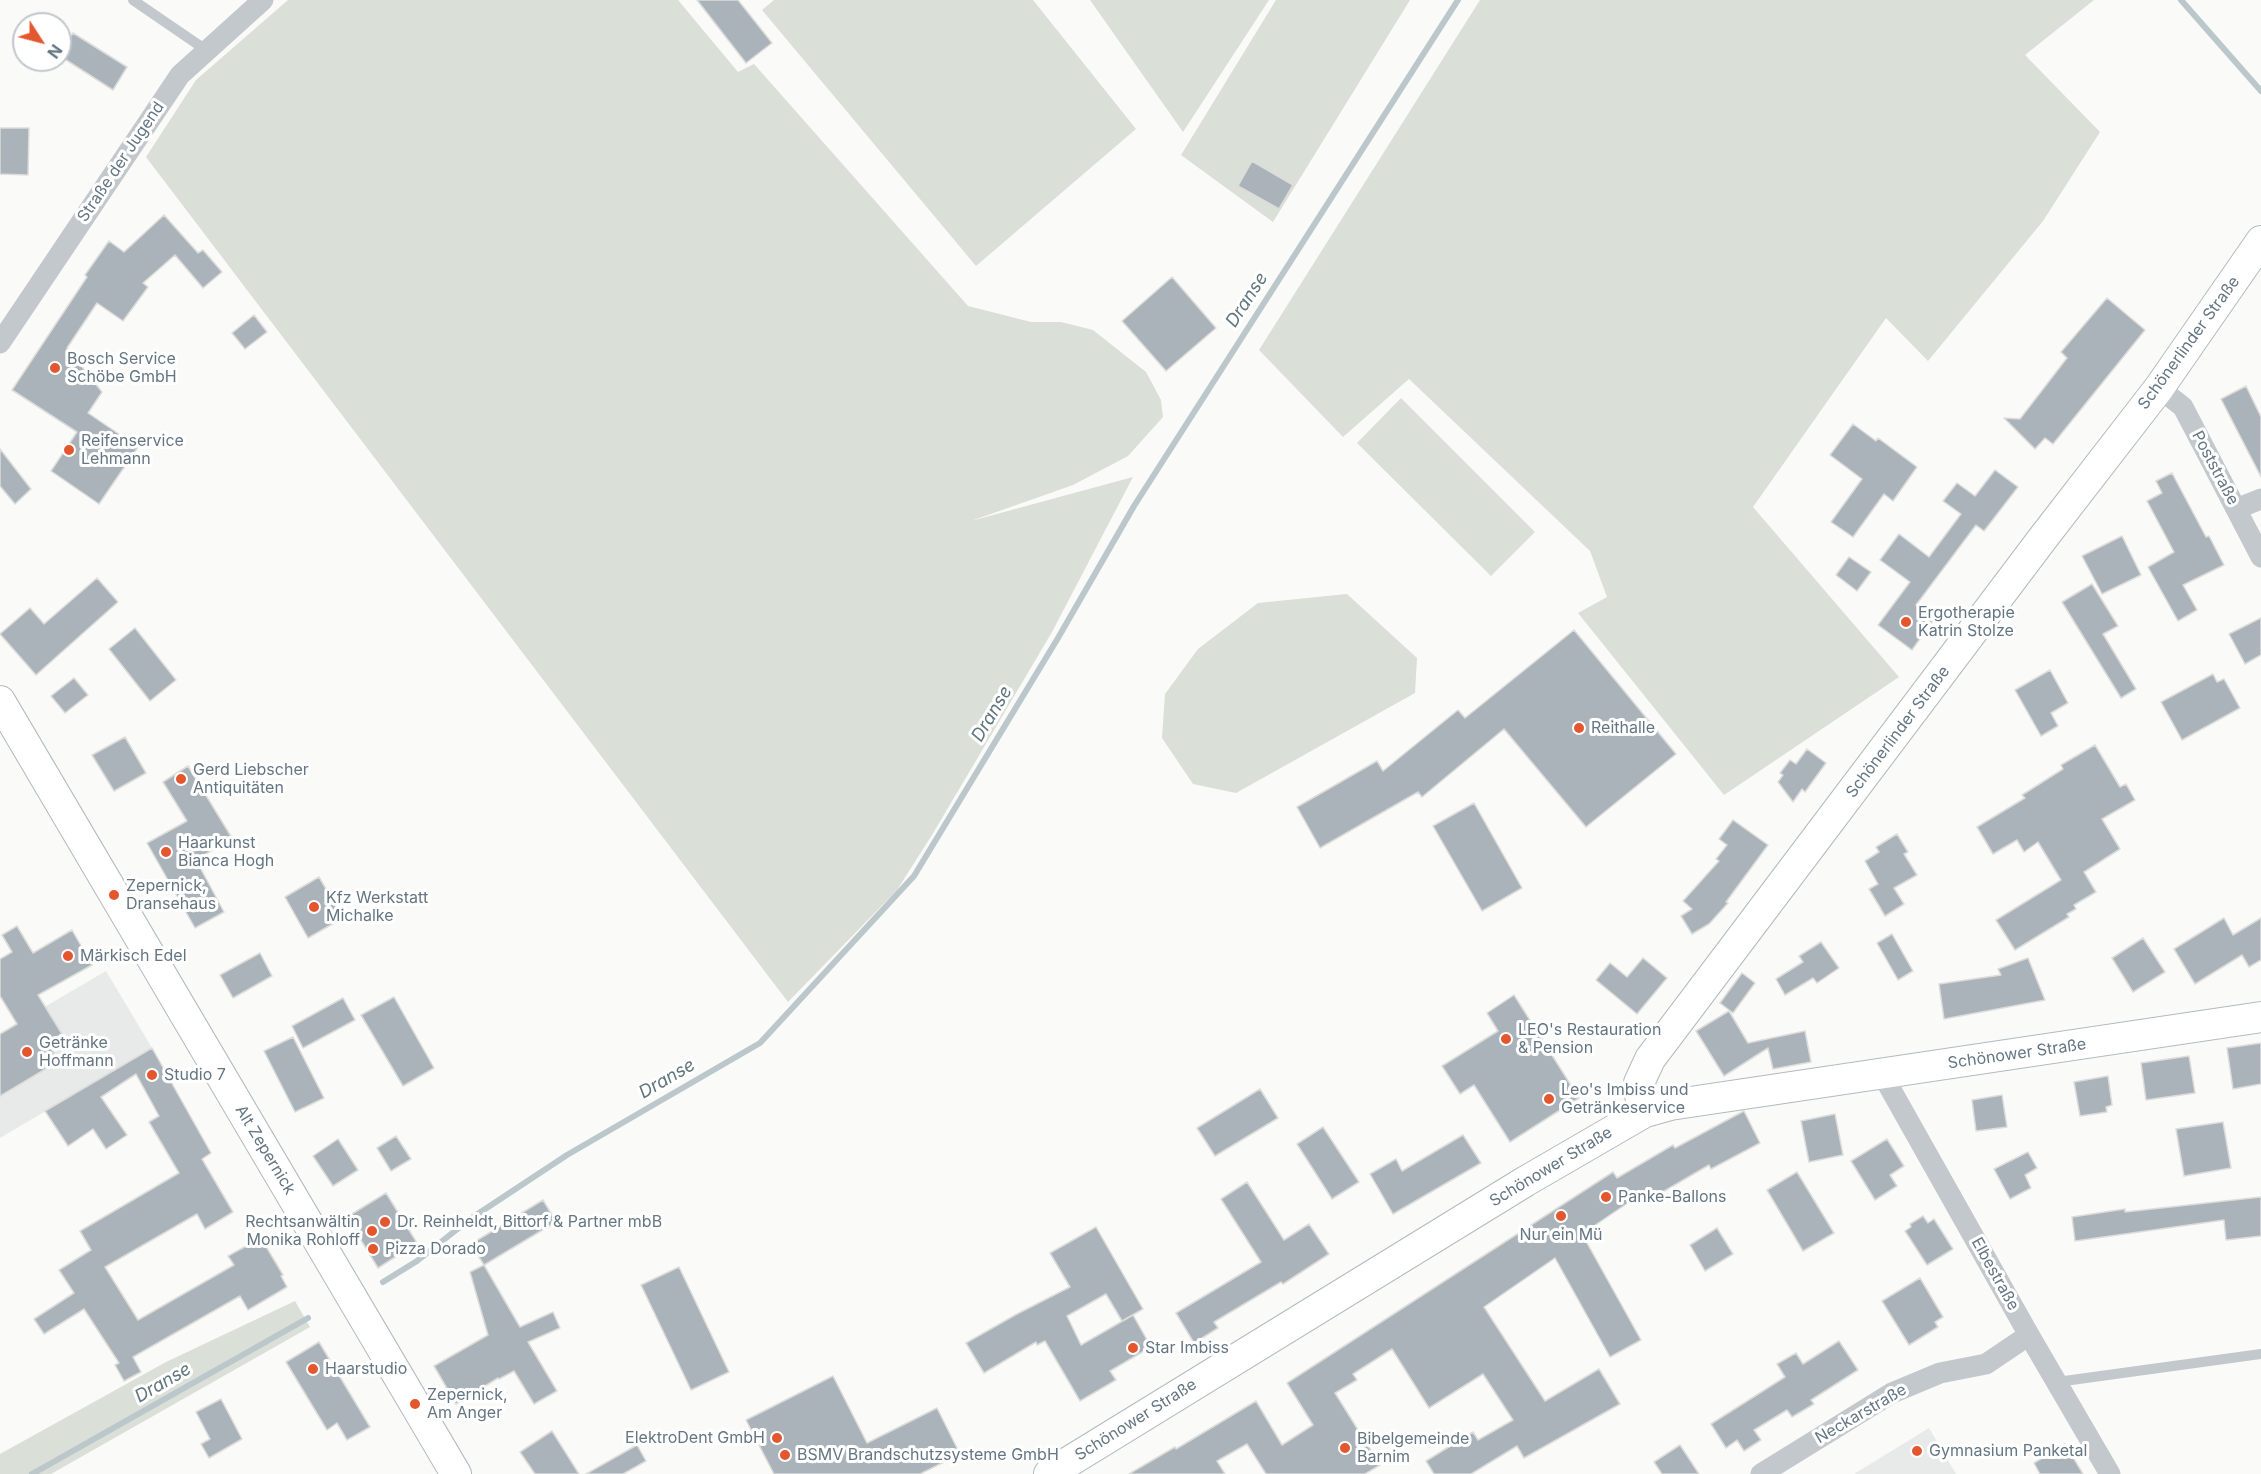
<!DOCTYPE html>
<meta charset="utf-8">
<style>
body{margin:0}
#map{position:relative;width:2261px;height:1474px;overflow:hidden;background:#fafaf8;font-family:Inter,sans-serif}
canvas{display:block}
.north{position:absolute;left:12px;top:12px;width:60px;height:60px;box-sizing:border-box;background:#fff;border:2px solid #c1c8cd;border-radius:50%;rotate:126deg;font-size:16px;font-weight:700;line-height:24px;text-align:center;color:#657683}
.north::after{content:'';display:block;margin:auto;width:21px;height:27px;background:#e4572e;clip-path:polygon(50% 0,100% 100%,50% 72%,0 100%)}
</style>
<div id="map">
<canvas width="2261" height="1474"></canvas>
<div class="north">N</div>
</div>
<script>
const g = document.querySelector('canvas').getContext('2d');
g.lineJoin = 'round';
function fillPath(path, color) {
  g.fillStyle = color;
  g.fill(path, 'evenodd');
}
function poly(rows) {
  const path = new Path2D();
  for (const r of rows) {
    path.moveTo(r[0], r[1]);
    for (let i = 2; i < r.length; i += 2) path.lineTo(r[i], r[i + 1]);
  }
  return path;
}
function strokePath(path, color, width, dash) {
  g.strokeStyle = color;
  g.lineWidth = width;
  g.lineCap = dash ? 'butt' : 'round';
  g.setLineDash(dash || []);
  g.stroke(path);
}
function drawText(font, color, halo, rows, align = 'center') {
  g.font = font + ' Inter,sans-serif';
  g.lineWidth = 6;
  g.setLineDash([]);
  g.textBaseline = 'middle';
  g.strokeStyle = halo;
  g.fillStyle = color;
  for (const [text, x, y, turn = 0] of rows) {
    g.save();
    g.translate(x, y);
    g.rotate((+turn || 0) * Math.PI / 180);
    g.textAlign = isNaN(turn) ? turn : align;
    if (halo) g.strokeText(text, 0, 0);
    g.fillText(text, 0, 0);
    g.restore();
  }
}
const built = poly([
 [106,971,152,1048,0,1138,0,1033],
 [1929,1428,1956,1474,1854,1474]
]);
const green = poly([
 [288,0,678,0,738,72,754,64,968,306,1031,322,1061,322,1093,330,1146,372,1161,400,1163,417,1128,456,1073,485,971,521,1133,477,1052,632,932,835,897,890,788,1002,146,157,196,80],
 [774,0,1033,0,1136,129,976,266,762,10],
 [1090,0,1269,0,1183,132],
 [1276,0,1410,0,1273,222,1181,155],
 [1480,0,2094,0,2025,55,2100,132,2043,221,1928,361,1886,318,1753,507,1899,677,1724,795,1578,613,1607,597,1590,551,1409,379,1343,437,1259,350],
 [1401,398,1535,532,1491,576,1357,443],
 [1347,594,1417,658,1415,693,1236,793,1193,784,1162,738,1165,694,1198,649,1258,603],
 [295,1301,310,1327,51,1474,0,1474,0,1454,166,1362]
]);
const stream = poly([
 [2181,0,2261,91],
 [383,1282,417,1261,470,1219,567,1155,760,1043,914,876,1058,638,1134,506,1458,0],
 [32,1474,308,1318]
]);
const building = poly([
 [697,0,738,0,772,43,746,63,697,0],
 [73,33,127,67,113,90,60,56,60,53,73,33],
 [0,128,29,128,28,175,0,174,0,128],
 [1252,161,1293,185,1279,209,1238,186,1252,161],
 [164,215,198,253,203,250,222,272,203,288,175,255,143,283,148,287,123,321,97,303,67,348,102,392,88,413,138,447,99,504,51,471,77,432,12,390,87,277,85,275,109,241,124,252,164,215],
 [1172,277,1216,328,1166,371,1122,321,1172,277],
 [2107,298,2145,330,2053,444,2045,438,2035,449,2004,418,2020,419,2067,358,2061,352,2107,298],
 [254,315,267,332,245,349,232,333,254,315],
 [2246,386,2261,417,2261,477,2221,399,2246,386],
 [1853,424,1876,441,1878,438,1917,467,1893,501,1884,494,1853,537,1831,522,1862,479,1830,455,1853,424],
 [0,449,31,489,15,504,0,486,0,449],
 [1995,470,2018,487,1984,531,1976,525,1916,605,1934,619,1912,650,1878,625,1910,582,1880,560,1899,534,1929,557,1961,514,1943,501,1957,483,1975,496,1995,470],
 [2172,473,2206,537,2209,536,2224,565,2183,585,2197,610,2178,621,2148,567,2174,552,2147,501,2162,493,2156,481,2172,473],
 [2122,536,2141,575,2102,594,2082,556,2122,536],
 [1849,557,1871,572,1857,591,1836,575,1849,557],
 [97,578,118,602,36,675,0,634,30,608,44,624,97,578],
 [2092,584,2118,626,2103,634,2136,689,2121,698,2062,602,2092,584],
 [2261,618,2261,655,2245,664,2229,634,2261,618],
 [135,628,176,680,150,701,109,649,135,628],
 [1574,630,1676,754,1586,827,1504,729,1422,797,1418,792,1320,848,1297,807,1377,761,1383,771,1458,710,1465,718,1574,630],
 [2050,670,2068,703,2051,713,2058,726,2041,736,2015,690,2050,670],
 [2213,674,2217,682,2224,679,2240,708,2182,740,2161,702,2213,674],
 [74,678,88,695,65,713,51,696,74,678],
 [125,737,146,773,114,791,92,755,125,737],
 [2095,745,2120,787,2126,784,2135,800,2102,819,2120,849,2084,872,2096,892,2074,905,2076,909,2067,914,2069,917,2015,950,1996,920,2061,880,2038,842,2024,852,2017,840,1993,854,1977,827,2025,798,2022,795,2063,769,2061,765,2095,745],
 [1807,749,1826,763,1805,792,1802,789,1793,802,1778,782,1783,775,1780,773,1790,760,1796,764,1807,749],
 [188,766,232,838,196,860,224,912,195,928,147,843,187,821,163,782,188,766],
 [1474,803,1522,888,1482,911,1433,826,1474,803],
 [1733,820,1768,845,1726,902,1728,903,1709,924,1692,934,1681,916,1692,909,1683,901,1719,861,1716,859,1727,845,1719,839,1733,820],
 [1897,834,1908,852,1904,854,1917,875,1894,888,1904,904,1885,916,1869,889,1878,884,1865,861,1879,852,1876,847,1897,834],
 [319,877,343,918,308,938,285,897,319,877],
 [2224,918,2233,935,2261,918,2261,960,2249,967,2242,955,2195,984,2174,949,2224,918],
 [17,926,33,953,72,930,92,965,38,995,62,1034,47,1042,59,1061,0,1096,0,1034,17,1024,0,996,0,959,12,952,2,935,17,926],
 [1892,934,1913,971,1898,980,1877,943,1892,934],
 [2143,938,2165,972,2133,992,2112,958,2143,938],
 [1821,942,1839,968,1817,983,1813,978,1785,995,1776,979,1803,962,1799,956,1821,942],
 [260,953,272,976,233,998,220,975,260,953],
 [1643,958,1667,978,1637,1014,1596,980,1610,963,1627,977,1643,958],
 [2028,958,2045,1000,1944,1019,1939,984,2001,975,1998,969,2028,958],
 [1742,973,1755,983,1733,1013,1720,1003,1742,973],
 [1514,995,1579,1098,1510,1142,1474,1085,1460,1094,1442,1066,1498,1031,1487,1013,1514,995],
 [394,997,434,1068,403,1086,361,1015,394,997],
 [343,998,355,1020,303,1048,292,1026,343,998],
 [1729,1011,1748,1043,1805,1031,1811,1062,1773,1069,1768,1048,1724,1076,1696,1031,1729,1011],
 [293,1037,324,1098,295,1112,264,1051,293,1037],
 [2261,1043,2261,1084,2233,1089,2227,1048,2261,1043],
 [152,1048,211,1153,202,1159,233,1212,205,1229,197,1214,105,1267,138,1320,234,1265,228,1256,261,1238,283,1275,281,1276,287,1287,248,1310,240,1296,133,1357,141,1372,124,1381,115,1365,119,1363,84,1309,44,1334,34,1319,74,1293,59,1270,91,1250,80,1231,179,1173,149,1122,159,1116,136,1074,101,1097,127,1135,106,1149,93,1129,68,1146,45,1111,152,1048],
 [2189,1056,2195,1093,2146,1100,2141,1063,2189,1056],
 [2108,1076,2112,1105,2106,1107,2107,1112,2080,1116,2074,1082,2108,1076],
 [1260,1089,1278,1118,1215,1156,1197,1128,1260,1089],
 [2002,1095,2007,1127,1976,1131,1972,1100,2002,1095],
 [1744,1111,1760,1143,1711,1169,1709,1165,1654,1197,1650,1188,1582,1234,1641,1340,1610,1357,1555,1258,1484,1307,1545,1401,1599,1369,1620,1404,1524,1458,1517,1446,1471,1474,1434,1474,1426,1461,1473,1432,1478,1440,1513,1420,1483,1374,1429,1408,1392,1349,1353,1374,1357,1380,1335,1393,1380,1465,1365,1474,1266,1474,1247,1444,1217,1461,1225,1474,1129,1474,1175,1447,1176,1449,1256,1401,1282,1445,1313,1425,1287,1383,1613,1172,1617,1178,1673,1145,1675,1148,1744,1111],
 [1835,1114,1843,1155,1809,1162,1801,1121,1835,1114],
 [2223,1122,2231,1168,2184,1176,2176,1129,2223,1122],
 [1323,1127,1359,1182,1332,1199,1297,1144,1323,1127],
 [1463,1135,1481,1163,1393,1214,1370,1174,1396,1159,1402,1171,1463,1135],
 [396,1136,411,1159,391,1171,377,1148,396,1136],
 [338,1139,358,1170,333,1186,313,1156,338,1139],
 [1887,1139,1904,1166,1890,1175,1897,1186,1875,1200,1851,1161,1887,1139],
 [2028,1152,2037,1168,2025,1175,2031,1188,2010,1199,1994,1169,2028,1152],
 [1797,1172,1834,1233,1803,1251,1767,1190,1797,1172],
 [1247,1182,1284,1240,1309,1224,1329,1254,1283,1284,1281,1282,1214,1322,1218,1328,1194,1343,1176,1313,1261,1262,1221,1199,1247,1182],
 [386,1193,417,1243,378,1268,347,1217,386,1193],
 [2261,1197,2261,1236,2226,1240,2224,1220,2075,1241,2072,1217,2125,1209,2125,1212,2261,1197],
 [543,1200,556,1222,484,1265,471,1244,543,1200],
 [1923,1216,1928,1223,1934,1219,1953,1249,1927,1265,1905,1231,1911,1227,1910,1224,1923,1216],
 [1096,1227,1143,1309,1122,1321,1106,1294,1067,1316,1081,1345,1133,1315,1151,1347,1110,1371,1116,1380,1080,1401,1045,1341,1037,1345,1036,1342,984,1373,966,1343,1017,1314,1070,1287,1050,1253,1096,1227],
 [1717,1228,1733,1254,1705,1271,1690,1245,1717,1228],
 [484,1265,520,1327,553,1312,560,1328,528,1342,557,1391,534,1404,514,1371,499,1379,498,1378,456,1404,434,1366,488,1335,470,1272,484,1265],
 [679,1267,729,1372,691,1390,641,1285,679,1267],
 [1920,1278,1943,1317,1935,1322,1938,1327,1909,1345,1882,1301,1920,1278],
 [1839,1341,1858,1370,1811,1400,1814,1404,1792,1417,1787,1410,1754,1430,1761,1440,1744,1451,1737,1440,1726,1448,1711,1424,1785,1377,1777,1364,1796,1353,1803,1364,1839,1341],
 [319,1342,370,1427,347,1440,337,1423,327,1430,286,1362,319,1342],
 [833,1376,867,1443,937,1408,960,1454,920,1474,774,1474,746,1420,833,1376],
 [221,1399,242,1439,209,1458,201,1444,210,1439,196,1412,221,1399],
 [552,1431,579,1474,535,1474,520,1452,552,1431],
 [2065,1444,2083,1474,2040,1474,2034,1463,2065,1444],
 [637,1445,646,1461,623,1474,586,1474,637,1445],
 [1680,1445,1699,1474,1662,1474,1654,1462,1680,1445]
]);
const lane = poly([
 [133,0,206,50],
 [2057,1382,2261,1354]
]);
const street = poly([
 [0,343,180,75,263,0],
 [2159,388,2183,407,2261,557],
 [2236,509,2261,499],
 [1882,1074,2029,1335,2110,1474],
 [1761,1474,1892,1393,1940,1373,1986,1364,2029,1335]
]);
const secondary = poly([
 [0,701,456,1474],
 [1645,1112,1639,1092,1639,1083,1650,1059,2043,538,2159,388,2261,241],
 [1049,1474,1526,1181,1645,1112,1670,1105,2261,1017]
]);
const markers = [
 [55,368,6,"#e4572e"],
 [69,450,6,"#e4572e"],
 [1906,622,6,"#e4572e"],
 [1579,728,6,"#e4572e"],
 [181,779,6,"#e4572e"],
 [166,852,6,"#e4572e"],
 [114,895,6,"#e4572e"],
 [314,907,6,"#e4572e"],
 [68,956,6,"#e4572e"],
 [1506,1039,6,"#e4572e"],
 [27,1052,6,"#e4572e"],
 [152,1075,6,"#e4572e"],
 [1549,1099,6,"#e4572e"],
 [1606,1197,6,"#e4572e"],
 [1561,1216,6,"#e4572e"],
 [385,1222,6,"#e4572e"],
 [372,1231,6,"#e4572e"],
 [373,1249,6,"#e4572e"],
 [1133,1348,6,"#e4572e"],
 [313,1369,6,"#e4572e"],
 [415,1404,6,"#e4572e"],
 [777,1438,6,"#e4572e"],
 [1345,1448,6,"#e4572e"],
 [1917,1451,6,"#e4572e"],
 [785,1455,6,"#e4572e"]
];
const streetNames = [
 ["Straße der Jugend",121,162,-56],
 ["Schönerlinder Straße",2189,343,-54],
 ["Poststraße",2215,468,62],
 ["Schönerlinder Straße",1898,732,-53],
 ["Schönower Straße",2017,1054,-8],
 ["Alt Zepernick",265,1150,59],
 ["Schönower Straße",1551,1167,-31],
 ["Elbestraße",1995,1274,61],
 ["Neckarstraße",1861,1414,-30],
 ["Schönower Straße",1136,1420,-32]
];
const poiNames = [
 ["Bosch Service",67,359],
 ["Schöbe GmbH",67,377],
 ["Reifenservice",81,441],
 ["Lehmann",81,459],
 ["Ergotherapie",1918,613],
 ["Katrin Stolze",1918,631],
 ["Reithalle",1591,728],
 ["Gerd Liebscher",193,770],
 ["Antiquitäten",193,788],
 ["Haarkunst",178,843],
 ["Bianca Hogh",178,861],
 ["Zepernick,",126,886],
 ["Dransehaus",126,904],
 ["Kfz Werkstatt",326,898],
 ["Michalke",326,916],
 ["Märkisch Edel",80,956],
 ["LEO's Restauration",1518,1030],
 ["& Pension",1518,1048],
 ["Getränke",39,1043],
 ["Hoffmann",39,1061],
 ["Studio 7",164,1075],
 ["Leo's Imbiss und",1561,1090],
 ["Getränkeservice",1561,1108],
 ["Panke-Ballons",1618,1197],
 ["Rechtsanwältin",360,1222,"right"],
 ["Monika Rohloff",360,1240,"right"],
 ["Dr. Reinheldt, Bittorf & Partner mbB",397,1222],
 ["Nur ein Mü",1561,1235,"center"],
 ["Pizza Dorado",385,1249],
 ["Star Imbiss",1145,1348],
 ["Haarstudio",325,1369],
 ["Zepernick,",427,1395],
 ["Am Anger",427,1413],
 ["ElektroDent GmbH",765,1438,"right"],
 ["Bibelgemeinde",1357,1439],
 ["Barnim",1357,1457],
 ["Gymnasium Panketal",1929,1451],
 ["BSMV Brandschutzsysteme GmbH",797,1455]
];
const waterNames = [
 ["Dranse",1247,300,-57],
 ["Dranse",992,714,-59],
 ["Dranse",667,1079,-30],
 ["Dranse",163,1383,-30]
];
fillPath(built, '#e8e9e9');
fillPath(green, '#dadfd7');
strokePath(stream, '#bbc7cb', 6);
fillPath(building, '#aab3b9');
strokePath(building, '#dcdcda', 1.5);
strokePath(secondary, '#b3babf', 32);
strokePath(lane, '#c3c8cc', 10);
strokePath(street, '#c3c8cc', 21);
strokePath(secondary, '#fff', 30);
for (const [x, y, r, color] of markers) {
  const dot = new Path2D();
  dot.arc(x, y, r, 0, 2 * Math.PI);
  g.fillStyle = color;
  g.fill(dot);
  strokePath(dot, '#fff', 2);
}
drawText('16px', '#657683', '#fff', streetNames);
drawText('16px', '#657683', '#fff', poiNames, 'left');
drawText('italic 18px', '#60757c', '#fff', waterNames);
</script>
